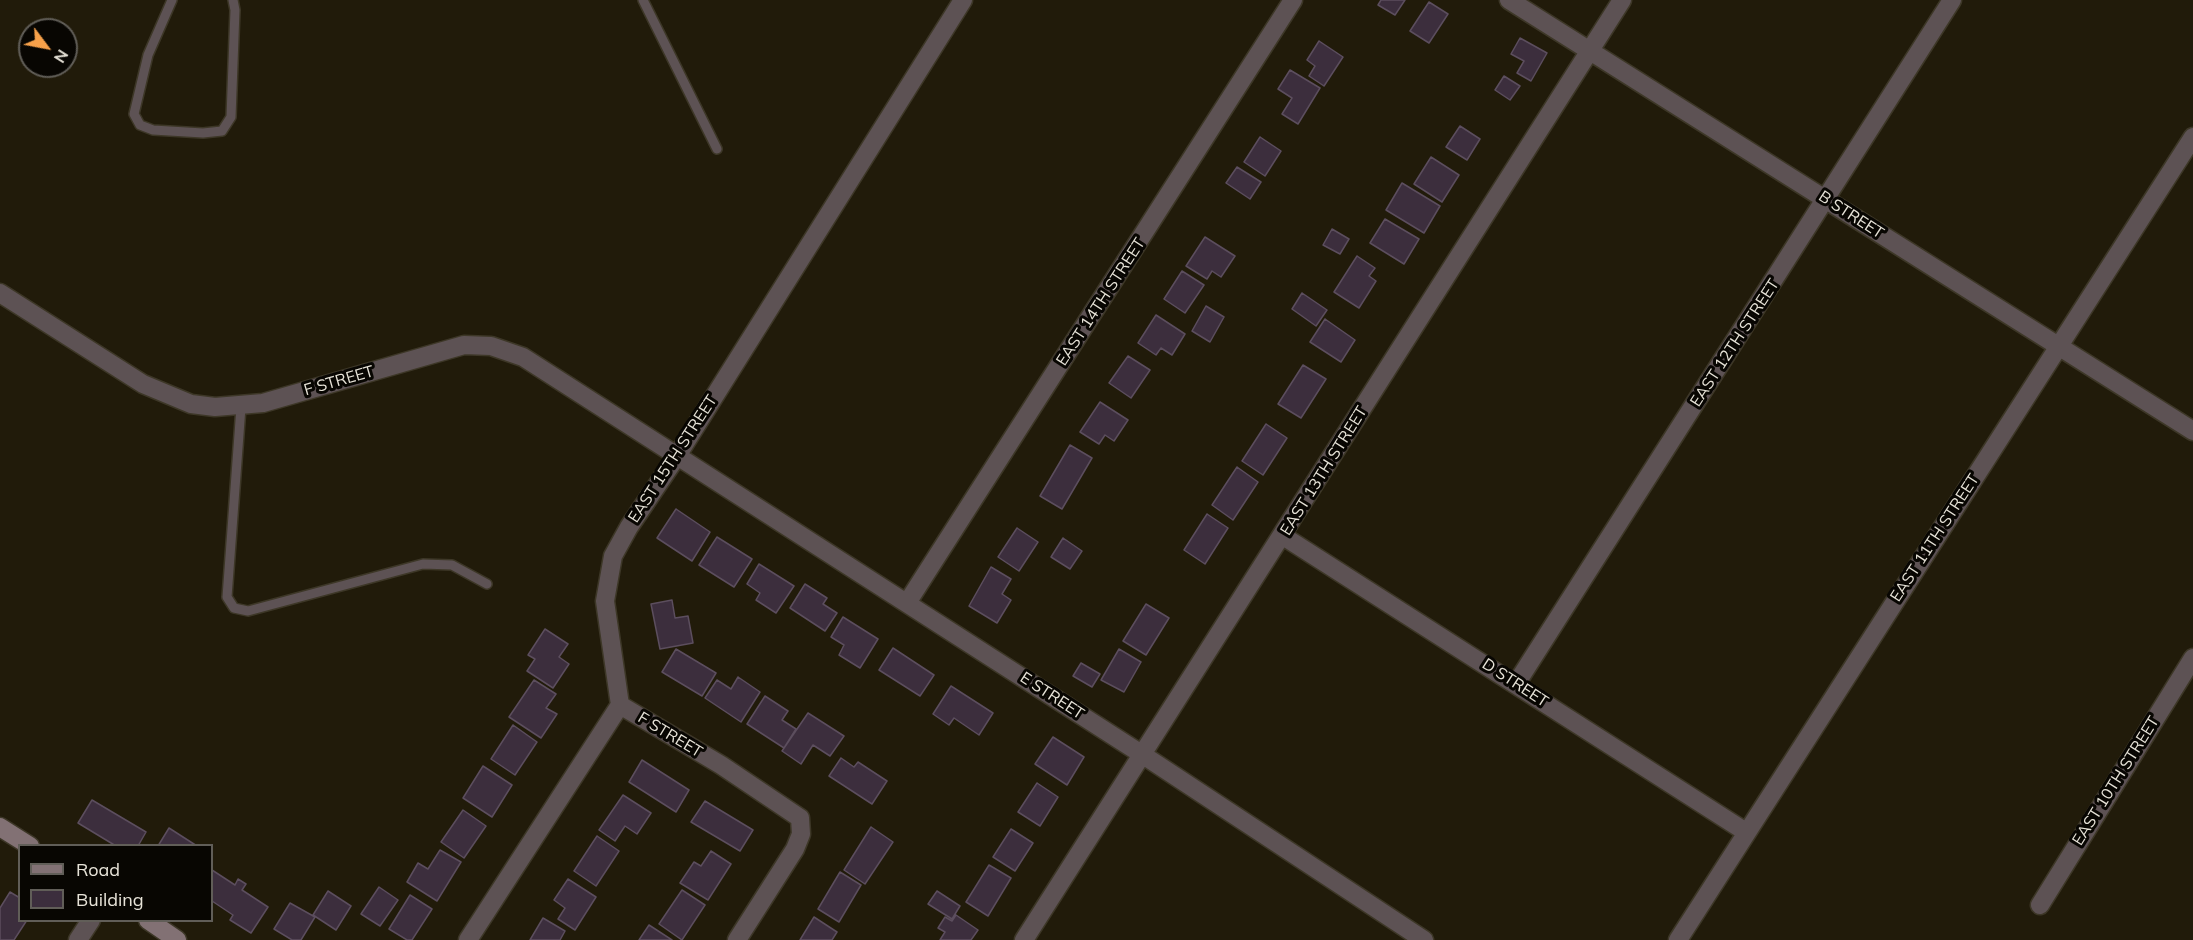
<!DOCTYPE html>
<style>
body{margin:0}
#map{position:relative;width:2193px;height:940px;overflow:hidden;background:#211b0a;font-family:Mulish,sans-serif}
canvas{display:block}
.legend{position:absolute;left:18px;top:844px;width:195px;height:78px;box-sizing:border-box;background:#080602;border:2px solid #615e58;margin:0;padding:8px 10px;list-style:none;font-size:18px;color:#e7e3d8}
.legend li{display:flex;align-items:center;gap:12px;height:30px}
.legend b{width:30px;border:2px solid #615e58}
.north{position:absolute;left:18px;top:18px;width:60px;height:60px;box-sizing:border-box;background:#080602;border:2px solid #615e58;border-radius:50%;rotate:122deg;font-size:16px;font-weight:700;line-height:24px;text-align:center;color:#e7e3d8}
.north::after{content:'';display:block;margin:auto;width:21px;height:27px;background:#f7a14a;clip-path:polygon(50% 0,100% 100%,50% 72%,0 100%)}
</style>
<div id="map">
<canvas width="2193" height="940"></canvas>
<ul class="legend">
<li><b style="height:8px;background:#827174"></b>Road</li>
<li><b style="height:16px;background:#3c2e3d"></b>Building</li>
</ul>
<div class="north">N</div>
</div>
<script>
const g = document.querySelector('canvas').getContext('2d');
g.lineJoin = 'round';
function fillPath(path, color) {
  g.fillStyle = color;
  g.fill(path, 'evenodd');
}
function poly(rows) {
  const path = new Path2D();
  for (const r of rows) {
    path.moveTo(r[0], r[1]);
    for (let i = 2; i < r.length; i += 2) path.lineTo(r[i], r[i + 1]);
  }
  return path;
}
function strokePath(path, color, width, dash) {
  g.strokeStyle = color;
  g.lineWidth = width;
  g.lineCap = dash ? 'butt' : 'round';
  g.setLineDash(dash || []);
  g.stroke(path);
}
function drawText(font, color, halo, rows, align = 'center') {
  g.font = font + ' Mulish,sans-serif';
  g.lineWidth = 6;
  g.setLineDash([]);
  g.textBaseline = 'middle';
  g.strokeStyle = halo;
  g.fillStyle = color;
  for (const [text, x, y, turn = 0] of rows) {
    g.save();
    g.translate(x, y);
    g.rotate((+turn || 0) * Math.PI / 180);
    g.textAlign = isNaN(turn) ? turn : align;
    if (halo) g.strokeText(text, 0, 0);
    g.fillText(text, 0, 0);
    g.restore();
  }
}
const building = poly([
 [1381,0,1405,0,1395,15,1378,5,1381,0],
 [1429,2,1448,14,1429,43,1410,31,1429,2],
 [1520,38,1547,53,1531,81,1517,73,1524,61,1511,54,1520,38],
 [1319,41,1343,57,1324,86,1309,76,1315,66,1307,60,1319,41],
 [1290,70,1320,88,1298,124,1282,114,1292,98,1278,89,1290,70],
 [1504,76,1520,86,1510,100,1495,90,1504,76],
 [1460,126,1480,139,1467,160,1446,147,1460,126],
 [1260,137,1281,151,1265,176,1244,162,1260,137],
 [1431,157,1459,175,1442,202,1414,184,1431,157],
 [1237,167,1261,182,1250,199,1226,183,1237,167],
 [1402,183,1440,206,1424,233,1386,210,1402,183],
 [1385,219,1419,239,1404,264,1370,243,1385,219],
 [1332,229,1349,239,1340,254,1323,245,1332,229],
 [1205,237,1235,256,1221,277,1212,271,1207,279,1186,266,1205,237],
 [1357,256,1375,268,1369,276,1376,281,1359,308,1334,292,1357,256],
 [1182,271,1204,285,1185,313,1164,299,1182,271],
 [1302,293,1327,310,1316,326,1292,309,1302,293],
 [1206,306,1224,317,1210,342,1192,331,1206,306],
 [1156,315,1185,334,1172,355,1161,348,1156,355,1138,343,1156,315],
 [1325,319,1355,340,1341,362,1310,342,1325,319],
 [1128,356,1150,370,1131,398,1109,383,1128,356],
 [1303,365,1326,379,1301,418,1278,404,1303,365],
 [1100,402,1128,420,1114,441,1105,435,1099,444,1080,432,1100,402],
 [1266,424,1287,438,1263,475,1242,461,1266,424],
 [1070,445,1092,458,1062,509,1040,496,1070,445],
 [1237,467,1258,482,1233,520,1212,505,1237,467],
 [676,509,710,532,692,561,657,538,676,509],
 [1207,514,1228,528,1205,564,1184,550,1207,514],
 [1017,528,1038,542,1019,571,998,557,1017,528],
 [717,537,752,559,734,587,699,565,717,537],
 [1063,538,1082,551,1070,569,1051,557,1063,538],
 [759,564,794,586,776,613,756,600,760,593,747,584,759,564],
 [991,567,1011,579,1002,594,1011,600,997,623,969,606,991,567],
 [805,584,827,598,823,604,837,613,825,631,790,608,805,584],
 [672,600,675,618,688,616,693,643,660,649,651,604,672,600],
 [1146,604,1169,618,1146,655,1123,641,1146,604],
 [843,617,878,639,860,668,839,655,844,645,831,637,843,617],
 [545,629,568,644,559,657,569,664,553,688,527,671,535,659,528,655,545,629],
 [893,648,934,675,920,696,879,670,893,648],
 [676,649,716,673,702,696,662,672,676,649],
 [1119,649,1141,662,1124,692,1101,680,1119,649],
 [1081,663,1100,674,1092,687,1073,676,1081,663],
 [738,677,760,692,741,722,705,698,717,680,731,689,738,677],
 [534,680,556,694,546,708,557,714,541,738,509,717,534,680],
 [951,686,993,713,979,735,954,718,949,725,933,714,951,686],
 [765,696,788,711,782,720,796,729,784,748,747,724,765,696],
 [808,713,844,736,830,756,813,745,801,764,782,751,808,713],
 [513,725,537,742,515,775,491,759,513,725],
 [1053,737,1084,757,1067,785,1035,764,1053,737],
 [841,758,854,767,858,762,887,781,872,804,829,776,841,758],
 [642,760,689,790,676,812,629,782,642,760],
 [483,766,512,785,492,817,463,798,483,766],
 [1037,783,1058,797,1040,826,1018,812,1037,783],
 [623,795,651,813,637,834,625,826,615,841,599,830,623,795],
 [92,800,146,832,138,846,116,846,78,823,92,800],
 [705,801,753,830,740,851,691,822,705,801],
 [463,810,486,826,464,858,441,842,463,810],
 [871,827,893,842,865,884,844,870,871,827],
 [169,828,197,846,158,846,169,828],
 [1011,829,1033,843,1015,871,993,857,1011,829],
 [597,836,619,851,596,886,574,871,597,836],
 [440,850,461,862,437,901,407,882,418,863,428,869,440,850],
 [711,851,731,864,708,900,680,883,694,862,701,866,711,851],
 [989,865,1011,878,988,916,966,902,989,865],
 [212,870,235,885,238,879,246,884,242,890,268,907,251,933,230,920,233,915,212,901,212,870],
 [840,872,861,885,839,922,818,909,840,872],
 [568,879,596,897,575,930,558,919,565,908,554,900,568,879],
 [379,887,398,900,380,926,361,914,379,887],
 [682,890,705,905,682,940,659,924,682,890],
 [328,891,351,906,336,930,313,915,328,891],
 [937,891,960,906,952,919,928,904,937,891],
 [10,892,20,898,20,920,27,920,14,940,0,940,0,908,10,892],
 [410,895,432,909,412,940,407,940,389,929,410,895],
 [290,903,315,917,301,940,292,940,274,929,290,903],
 [956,915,978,930,971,940,940,940,945,932,938,928,945,917,952,921,956,915],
 [814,917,837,932,832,940,800,940,814,917],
 [543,918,565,931,560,940,530,940,543,918],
 [649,925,672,940,639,940,649,925]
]);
const lane = poly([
 [172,0,148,55,134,114,140,125,153,130,203,133,222,131,231,117,235,10,233,0],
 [643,0,717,149],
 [241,407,227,597,234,608,248,611,423,564,452,565,487,584]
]);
const street = poly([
 [1509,0,2193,431],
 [0,293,143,384,191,404,215,407,263,403,464,345,491,346,523,357,1143,755,1424,940],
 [1283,536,1746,832],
 [907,603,1293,0],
 [1516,684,1952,0],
 [620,705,721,765,800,818,801,834,795,849,737,940],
 [2040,905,2193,658],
 [78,940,91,920],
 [468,940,620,705,605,601,613,556,629,527,677,456,963,0],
 [1024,940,1622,0],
 [1678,940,2193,137]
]);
const secondary = poly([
 [0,827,30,846],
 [148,920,177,940]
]);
const streetNames = [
 ["B STREET",1851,215,33],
 ["EAST 14TH STREET",1101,302,-57],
 ["EAST 12TH STREET",1735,343,-57],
 ["F STREET",339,381,-16],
 ["EAST 15TH STREET",673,459,-57],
 ["EAST 13TH STREET",1324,471,-58],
 ["EAST 11TH STREET",1935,538,-57],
 ["D STREET",1515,683,33],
 ["E STREET",1052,696,33],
 ["F STREET",670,735,31],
 ["EAST 10TH STREET",2116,781,-58]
];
fillPath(building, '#3c2e3d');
strokePath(building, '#5c4e5e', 1.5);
strokePath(lane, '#3d3727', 12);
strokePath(street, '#3d3727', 21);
strokePath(secondary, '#3d3727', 21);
strokePath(lane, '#5d5254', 9);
strokePath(street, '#5d5254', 18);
strokePath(secondary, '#827174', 18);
drawText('16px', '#e7e3d8', '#080602', streetNames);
</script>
